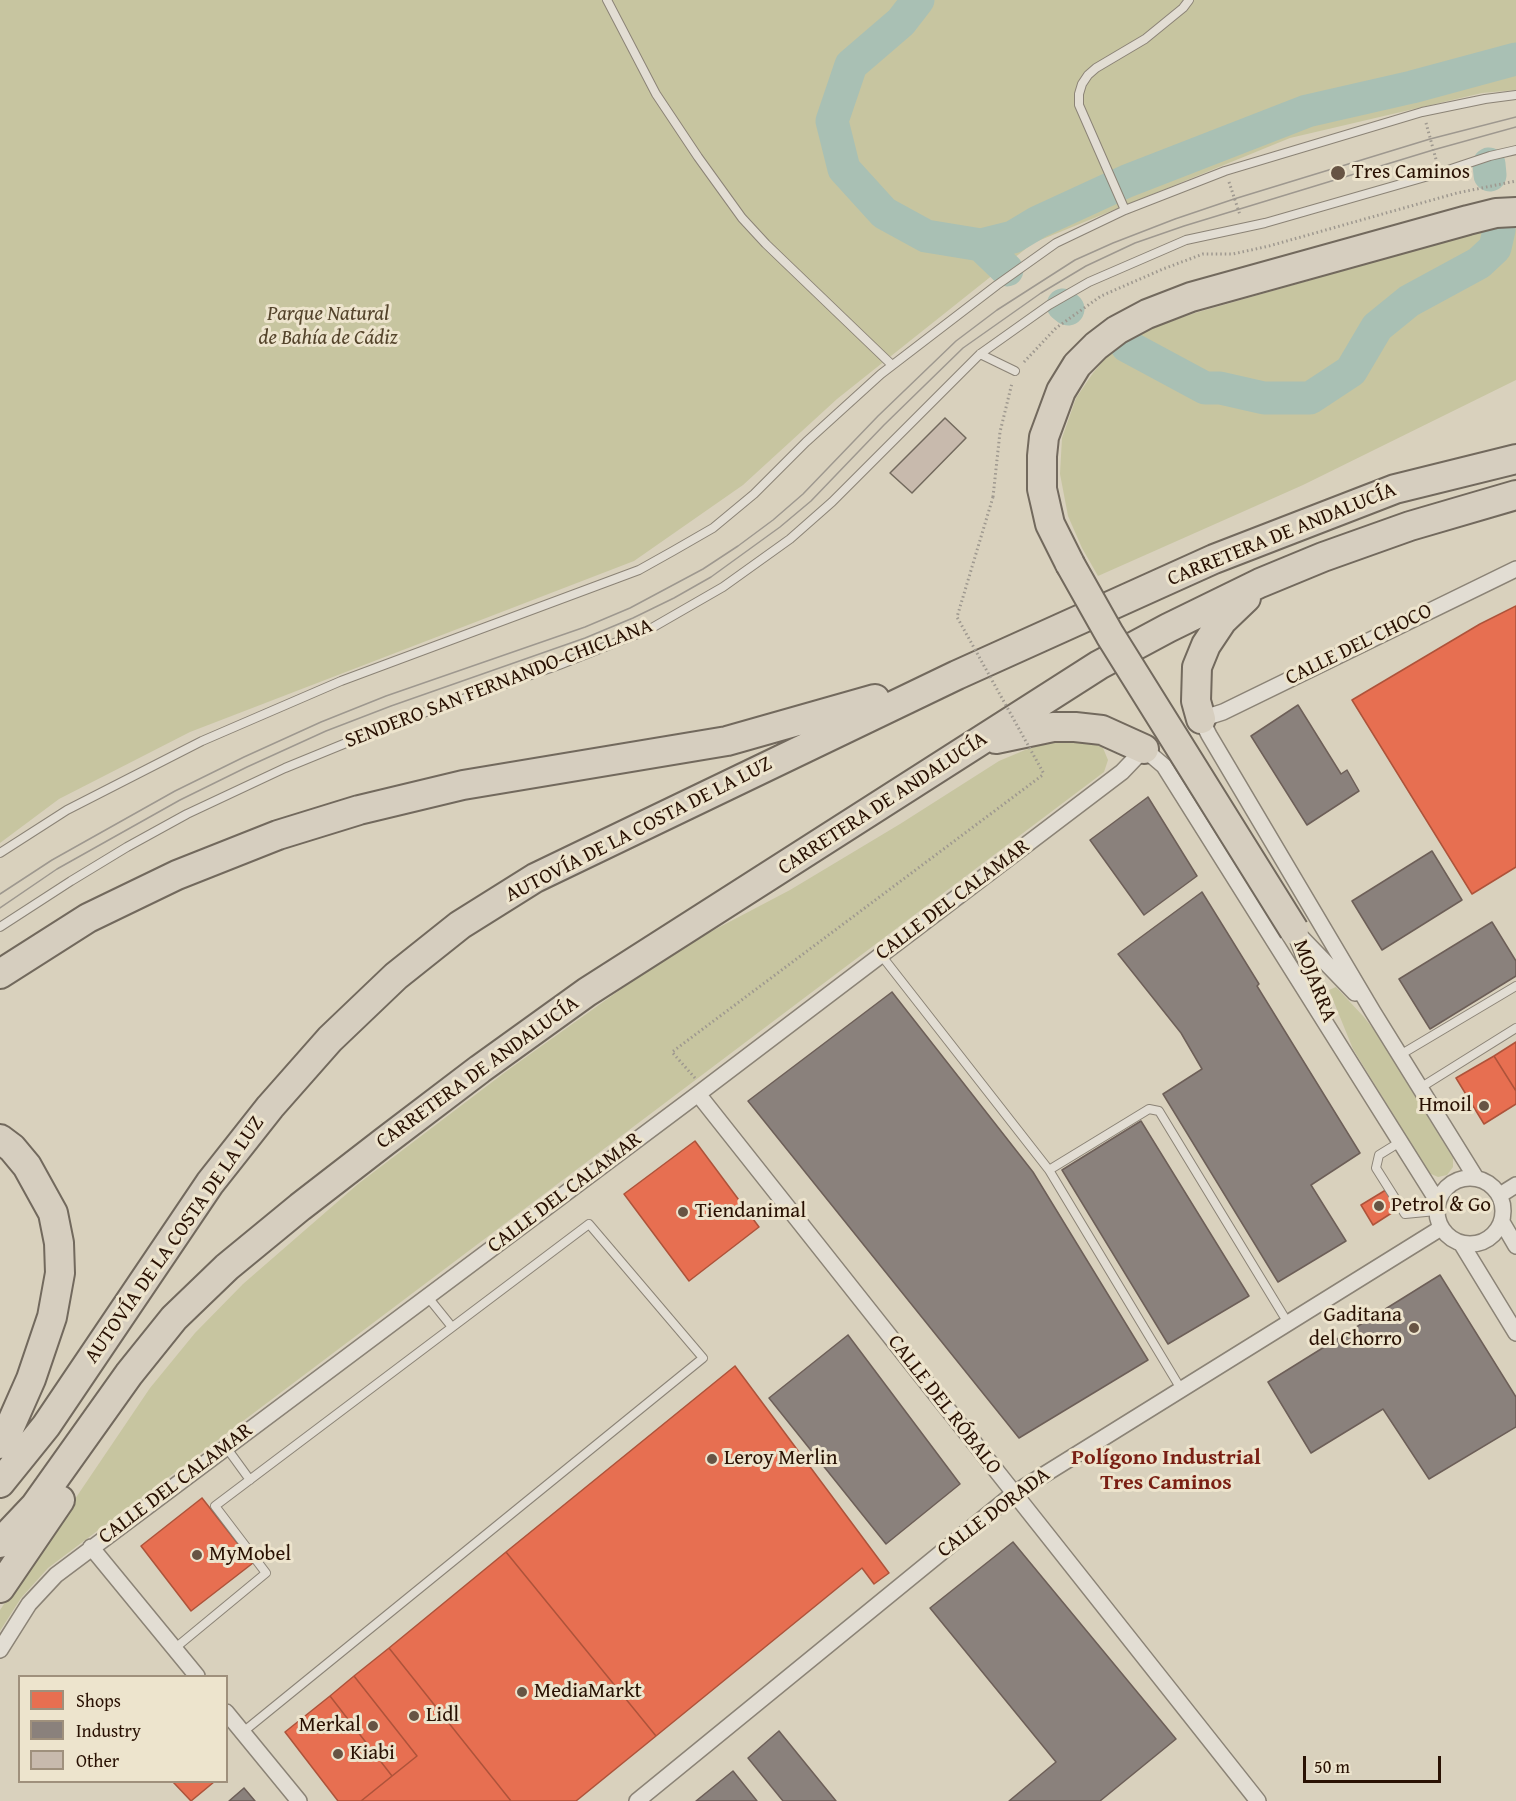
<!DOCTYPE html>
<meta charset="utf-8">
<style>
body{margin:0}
#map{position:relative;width:1516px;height:1801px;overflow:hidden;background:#d9d1bd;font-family:"Gentium Book Plus",serif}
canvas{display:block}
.legend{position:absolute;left:18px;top:1675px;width:210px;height:108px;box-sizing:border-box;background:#ede4cd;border:2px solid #9f907c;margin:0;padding:8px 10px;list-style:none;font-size:18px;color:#291103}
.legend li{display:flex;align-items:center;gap:12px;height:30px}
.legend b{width:30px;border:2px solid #9f907c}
.scale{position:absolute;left:1303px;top:1756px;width:138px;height:27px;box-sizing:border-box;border:3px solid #291103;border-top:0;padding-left:8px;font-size:18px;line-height:21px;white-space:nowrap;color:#291103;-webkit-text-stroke:4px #ede4cd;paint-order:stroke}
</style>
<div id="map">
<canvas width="1516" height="1801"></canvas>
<ul class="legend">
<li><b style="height:16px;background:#e76f51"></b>Shops</li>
<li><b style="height:16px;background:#8a817c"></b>Industry</li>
<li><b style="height:16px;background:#c8baad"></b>Other</li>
</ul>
<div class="scale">50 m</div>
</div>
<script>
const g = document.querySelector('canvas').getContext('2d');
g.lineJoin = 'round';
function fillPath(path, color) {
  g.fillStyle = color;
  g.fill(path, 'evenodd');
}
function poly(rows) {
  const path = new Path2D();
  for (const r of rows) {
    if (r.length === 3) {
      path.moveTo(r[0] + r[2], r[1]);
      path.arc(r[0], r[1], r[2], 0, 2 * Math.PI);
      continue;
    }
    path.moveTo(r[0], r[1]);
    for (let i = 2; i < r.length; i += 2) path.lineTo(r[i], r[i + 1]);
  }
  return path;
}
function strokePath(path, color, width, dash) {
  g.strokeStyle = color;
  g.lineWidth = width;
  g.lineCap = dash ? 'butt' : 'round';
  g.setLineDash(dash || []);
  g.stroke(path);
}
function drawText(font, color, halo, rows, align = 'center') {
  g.font = font + ' "Gentium Book Plus",serif';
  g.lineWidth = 6;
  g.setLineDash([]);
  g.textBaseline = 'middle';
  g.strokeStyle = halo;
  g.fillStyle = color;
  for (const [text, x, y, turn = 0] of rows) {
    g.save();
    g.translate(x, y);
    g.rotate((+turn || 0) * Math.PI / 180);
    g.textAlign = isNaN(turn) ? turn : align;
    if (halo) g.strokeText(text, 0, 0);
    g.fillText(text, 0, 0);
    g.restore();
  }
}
const green = poly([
 [0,0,1516,0,1516,90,1482,93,1290,138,1033,243,837,399,743,485,634,561,190,732,59,799,0,843],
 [1516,227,1516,380,1303,485,1098,576,1082,548,1068,516,1060,474,1062,438,1076,398,1093,373,1110,353,1146,330,1195,313,1472,234],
 [1073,740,1092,743,1103,748,1108,760,1104,772,48,1568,21,1598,0,1631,0,1610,150,1388,195,1333,243,1284,358,1184,508,1070,652,967,693,941,790,890,900,824,999,761,1025,750,1049,742],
 [1336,987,1363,1016,1375,1031,1453,1158,1453,1167,1447,1175,1438,1177,1429,1173,1353,1049,1329,990]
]);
const shops = poly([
 [1516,606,1516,867,1472,894,1352,700,1480,624,1516,606],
 [1516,1042,1516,1091,1494,1056,1516,1042],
 [1494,1056,1516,1091,1516,1104,1484,1124,1456,1078,1494,1056],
 [695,1141,759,1227,689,1281,624,1194,695,1141],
 [1389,1188,1401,1207,1373,1225,1361,1205,1389,1188],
 [735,1366,889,1573,874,1584,862,1568,656,1736,506,1552,735,1366],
 [202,1498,253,1563,191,1611,141,1546,202,1498],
 [506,1552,656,1736,576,1801,511,1801,389,1648,506,1552],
 [389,1648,511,1801,361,1801,417,1756,354,1676,389,1648],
 [354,1676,417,1756,392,1776,330,1696,354,1676],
 [330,1696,392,1776,361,1801,338,1801,285,1732,330,1696],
 [173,1782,214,1782,191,1801,173,1782]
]);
const industry = poly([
 [1298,705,1341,774,1347,770,1359,791,1307,825,1251,736,1298,705],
 [1148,797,1197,876,1144,915,1090,840,1148,797],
 [1432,851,1462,900,1382,950,1352,901,1432,851],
 [1202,892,1259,984,1257,986,1360,1153,1311,1185,1346,1241,1278,1282,1163,1094,1202,1069,1181,1033,1118,954,1202,892],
 [1492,922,1516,961,1516,976,1430,1029,1399,979,1492,922],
 [892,992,1033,1172,1148,1360,1019,1438,748,1101,892,992],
 [1141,1121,1249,1296,1168,1344,1062,1170,1141,1121],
 [1440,1275,1516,1397,1516,1427,1429,1479,1383,1409,1311,1453,1268,1382,1440,1275],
 [848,1335,960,1484,886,1544,769,1398,848,1335],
 [1013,1542,1176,1739,1100,1801,1009,1801,1056,1762,930,1608,1013,1542],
 [779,1731,836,1801,783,1801,748,1758,779,1731],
 [733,1771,757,1801,696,1801,733,1771],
 [244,1788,255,1801,229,1801,244,1788]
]);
const river = poly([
 [918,0,901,22,851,65,832,121,844,169,884,213,926,236,981,245,1013,237,1038,222,1127,181,1307,111,1412,87,1516,59],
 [1489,164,1490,175],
 [981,245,1007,270],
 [1063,305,1068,309],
 [1127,346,1205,388,1220,388,1264,398,1310,398,1351,371,1377,327,1409,301,1479,263,1495,248,1499,230]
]);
const building = poly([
 [945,418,966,438,912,493,890,473,945,418]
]);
const path = poly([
 [1426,123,1437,163],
 [1229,182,1240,215],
 [1024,362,1056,328,1101,296,1163,269,1203,254,1233,254,1269,246,1457,193,1516,181],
 [993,497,1000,432,1012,383],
 [695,1078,672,1052,1044,774]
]);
const lane = poly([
 [607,0,656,94,698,157,742,218,766,244,892,365],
 [1125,210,1079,105,1079,94,1082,84,1088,75,1096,68,1145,39,1183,8,1189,0],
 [980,354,1015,371],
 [0,853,67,810,202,741,341,681,639,570,673,551,713,528,754,494,806,442,881,374,997,285,1056,243,1125,210,1225,171,1422,112,1485,99,1516,95],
 [0,927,71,881,127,847,187,814,285,768,395,723,559,665,650,629,723,587,790,539,832,502,980,354,1049,305,1089,282,1186,240,1265,223,1439,173,1490,156,1516,150],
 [881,955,1049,1170,1181,1389],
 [1400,1055,1516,986],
 [1420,1088,1516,1028],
 [1400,1142,1379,1155,1376,1168,1405,1214,1436,1211],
 [1049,1170,1149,1109,1159,1111,1288,1323],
 [427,1296,452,1327],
 [226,1447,250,1480],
 [174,1649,266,1573,215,1506,589,1224,703,1358,243,1732]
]);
const street = poly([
 [1294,930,1323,1006],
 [1298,934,1355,993],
 [698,1094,1258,1801],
 [1470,1211,33],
 [1476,1178,1373,1012,1209,735,1201,719,1223,712,1516,569],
 [1500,1195,1516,1185],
 [1502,1222,1516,1246],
 [1461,1243,1516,1333],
 [91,1547,197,1676],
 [0,1650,29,1604,56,1575,698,1094,1122,772,1144,749,1164,766,1438,1202],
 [226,1712,299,1801],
 [637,1801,1013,1494,1441,1228]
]);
const highway = poly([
 [1070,564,1050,524,1045,502,1042,489,1042,456,1044,437,1061,391,1077,365,1096,346,1117,330,1147,314,1191,297,1468,220,1496,213,1516,212],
 [1201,719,1196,701,1197,667,1206,645,1222,621,1246,598],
 [996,739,1053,727,1075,727,1102,730,1144,749],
 [0,974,88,918,177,875,278,835,359,810,463,785,727,741,875,699],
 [0,1139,12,1148,27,1166,53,1213,59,1243,60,1273,52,1317,31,1379,8,1431,0,1444],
 [0,1483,46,1426,210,1183,270,1107,330,1039,396,976,460,925,535,878,957,675,1214,559,1395,489,1516,459],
 [0,1543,35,1506,129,1374,174,1318,227,1267,300,1207,384,1142,480,1069,587,992,1099,665,1168,628,1260,583,1323,557,1410,526,1516,495],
 [0,1588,60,1500]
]);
const tram = poly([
 [0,894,52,860,175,791,244,757,321,722,386,696,585,627,630,608,703,569,738,546,773,520,803,494,878,416,956,341,997,310,1075,260,1113,243,1175,219,1234,199,1430,139,1516,117],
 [0,908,57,869,180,800,247,767,326,731,391,706,585,638,633,618,674,598,711,577,780,527,811,501,884,425,963,348,1041,293,1086,266,1135,243,1184,226,1433,150,1516,127]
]);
const pathBridge = poly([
 [993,497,957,617,1044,774]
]);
const highwayBridge = poly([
 [1070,564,1110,635,1294,930]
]);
const markers = [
 [1338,173,8,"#675444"],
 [1484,1106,6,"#675444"],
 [1379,1206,6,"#675444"],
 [683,1212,6,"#675444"],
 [1414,1328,6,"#675444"],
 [712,1459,6,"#675444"],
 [197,1555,6,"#675444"],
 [522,1692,6,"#675444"],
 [414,1716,6,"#675444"],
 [373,1726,6,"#675444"],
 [338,1754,6,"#675444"]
];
const poiNames = [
 ["Tres Caminos",1352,173],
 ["Hmoil",1472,1106,"right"],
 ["Petrol & Go",1391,1206],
 ["Tiendanimal",695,1212],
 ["Gaditana",1402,1316,"right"],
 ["del Chorro",1402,1340,"right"],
 ["Leroy Merlin",724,1459],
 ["MyMobel",209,1555],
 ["MediaMarkt",534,1692],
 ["Lidl",426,1716],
 ["Merkal",361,1726,"right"],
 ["Kiabi",350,1754]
];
const parkNames = [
 ["Parque Natural",328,315],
 ["de Bahía de Cádiz",328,339]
];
const streetNames = [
 ["CARRETERA DE ANDALUCÍA",1282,535,-22],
 ["CALLE DEL CHOCO",1359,645,-26],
 ["SENDERO SAN FERNANDO-CHICLANA",499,684,-21],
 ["CARRETERA DE ANDALUCÍA",883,804,-33],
 ["AUTOVÍA DE LA COSTA DE LA LUZ",639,830,-27],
 ["CALLE DEL CALAMAR",953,900,-37],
 ["MOJARRA",1314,981,69],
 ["CARRETERA DE ANDALUCÍA",478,1073,-36],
 ["CALLE DEL CALAMAR",565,1193,-37],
 ["AUTOVÍA DE LA COSTA DE LA LUZ",175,1240,-55],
 ["CALLE DEL RÓBALO",944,1405,52],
 ["CALLE DEL CALAMAR",176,1484,-37],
 ["CALLE DORADA",994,1513,-37]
];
const neighbourhoodNames = [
 ["Polígono Industrial",1166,1458],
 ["Tres Caminos",1166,1483]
];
fillPath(green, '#c7c5a0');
fillPath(shops, '#e76f51');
strokePath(shops, '#ae533a', 1.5);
fillPath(industry, '#8a817c');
strokePath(industry, '#6d5f58', 1.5);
strokePath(river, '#a9c0b4', 33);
fillPath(building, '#c8baad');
strokePath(building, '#72695d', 1.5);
strokePath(lane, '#8b8376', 10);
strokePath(street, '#8b8376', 18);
strokePath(highway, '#72695d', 32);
strokePath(path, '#9e988f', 3, [1.5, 3]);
strokePath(lane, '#e2ddd3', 8);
strokePath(street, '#e2ddd3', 15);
strokePath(highway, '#d6cebf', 28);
strokePath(tram, '#9e988f', 1.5);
strokePath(highwayBridge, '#72695d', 32, []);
strokePath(pathBridge, '#9e988f', 3, [1.5, 3]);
strokePath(highwayBridge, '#d6cebf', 28);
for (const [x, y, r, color] of markers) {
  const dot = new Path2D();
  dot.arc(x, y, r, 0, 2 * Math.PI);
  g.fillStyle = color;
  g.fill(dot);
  strokePath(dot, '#ede4cd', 2);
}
drawText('21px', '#291103', '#ede4cd', poiNames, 'left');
drawText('italic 21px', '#54442b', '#ede4cd', parkNames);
drawText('21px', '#291103', '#ede4cd', streetNames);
drawText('bold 22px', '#7a1f14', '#ede4cd', neighbourhoodNames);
</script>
